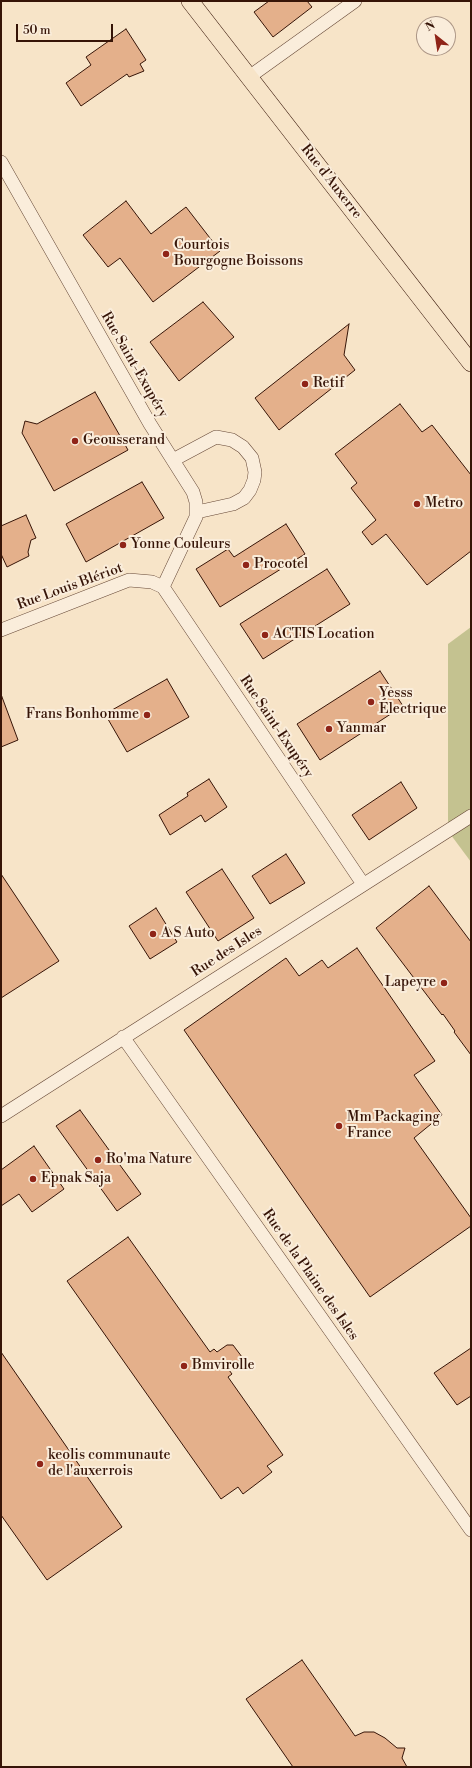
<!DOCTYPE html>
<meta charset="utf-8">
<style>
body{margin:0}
#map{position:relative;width:472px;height:1768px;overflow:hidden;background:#f7e4c8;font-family:"Libre Bodoni",serif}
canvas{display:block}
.frame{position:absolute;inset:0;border:2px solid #361407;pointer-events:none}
.north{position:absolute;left:416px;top:16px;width:40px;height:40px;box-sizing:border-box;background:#faeddb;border:1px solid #ac9686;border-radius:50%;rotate:330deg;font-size:11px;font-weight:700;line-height:16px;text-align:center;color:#361407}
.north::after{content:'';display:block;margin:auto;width:14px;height:18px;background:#8f2418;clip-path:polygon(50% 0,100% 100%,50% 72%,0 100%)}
.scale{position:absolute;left:16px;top:24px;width:97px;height:18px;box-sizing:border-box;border:2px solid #361407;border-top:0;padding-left:5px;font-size:12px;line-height:14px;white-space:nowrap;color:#361407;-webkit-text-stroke:3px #faeddb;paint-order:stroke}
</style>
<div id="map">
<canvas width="472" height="1768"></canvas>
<div class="frame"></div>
<div class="north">N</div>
<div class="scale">50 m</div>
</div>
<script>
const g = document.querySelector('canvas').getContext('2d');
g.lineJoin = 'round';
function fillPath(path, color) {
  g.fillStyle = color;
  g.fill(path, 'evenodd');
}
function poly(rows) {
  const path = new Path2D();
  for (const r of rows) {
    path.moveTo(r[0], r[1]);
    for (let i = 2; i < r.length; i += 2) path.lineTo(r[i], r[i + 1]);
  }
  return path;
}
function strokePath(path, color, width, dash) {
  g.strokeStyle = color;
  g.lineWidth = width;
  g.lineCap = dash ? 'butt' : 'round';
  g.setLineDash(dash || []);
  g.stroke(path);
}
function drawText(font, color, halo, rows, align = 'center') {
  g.font = font + ' "Libre Bodoni",serif';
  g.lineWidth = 4;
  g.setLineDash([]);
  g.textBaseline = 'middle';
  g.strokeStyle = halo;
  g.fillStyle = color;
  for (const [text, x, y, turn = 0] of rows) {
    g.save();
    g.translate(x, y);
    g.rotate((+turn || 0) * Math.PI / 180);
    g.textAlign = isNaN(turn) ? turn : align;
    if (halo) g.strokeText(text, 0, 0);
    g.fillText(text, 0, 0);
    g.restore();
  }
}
const green = poly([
 [471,627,471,862,448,831,448,644]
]);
const building = poly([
 [269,1,307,1,312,7,273,37,254,12,269,1],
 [126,29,146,60,140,64,144,71,129,77,127,74,81,106,66,83,91,65,86,57,126,29],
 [126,201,151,234,186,207,220,251,153,302,120,258,108,267,83,235,126,201],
 [203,302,234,337,179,381,150,342,203,302],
 [349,324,344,355,355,370,279,430,255,398,349,324],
 [95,392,128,450,54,491,22,433,25,421,37,424,95,392],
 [400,404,422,432,432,425,471,475,471,551,427,585,386,534,372,545,362,532,376,520,351,488,357,483,335,454,400,404],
 [142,482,164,518,86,562,66,524,142,482],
 [26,515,36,538,31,540,28,552,29,556,7,567,1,554,1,526,26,515],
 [286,524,305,554,220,607,196,569,228,549,234,557,286,524],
 [327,569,350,604,263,659,240,624,327,569],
 [380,671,403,706,320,760,297,724,380,671],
 [167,679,189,717,127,752,105,714,167,679],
 [2,697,18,740,1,747,1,698,2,697],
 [209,779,227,807,205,822,201,815,170,835,159,815,188,796,187,793,209,779],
 [401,782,417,808,369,840,352,815,401,782],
 [286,854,305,883,270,904,252,876,286,854],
 [222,869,254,918,218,941,186,892,222,869],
 [1,874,59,961,1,998,1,874],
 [429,886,471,942,471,1055,454,1032,455,1031,443,1014,442,1015,376,928,429,886],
 [156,908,177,942,150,959,129,926,156,908],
 [357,948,435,1061,414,1075,442,1115,414,1138,471,1218,471,1226,370,1297,184,1030,286,958,299,976,322,960,328,968,357,948],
 [80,1110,141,1194,117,1211,56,1126,80,1110],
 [34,1146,64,1189,32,1212,19,1194,1,1206,1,1170,34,1146],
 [128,1237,210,1352,214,1349,217,1352,227,1345,233,1345,242,1357,241,1362,229,1370,232,1374,228,1377,283,1455,267,1466,272,1472,243,1494,238,1487,221,1499,67,1281,128,1237],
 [471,1348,471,1396,457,1405,434,1373,471,1348],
 [1,1352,122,1527,47,1580,1,1515,1,1352],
 [302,1660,355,1736,364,1732,374,1732,385,1738,397,1748,405,1748,402,1758,407,1767,293,1767,246,1699,302,1660]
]);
const minor = poly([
 [249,77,355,1],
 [1,162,150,424,193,492,196,502,196,517,163,587],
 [173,460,216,437,232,440,243,447,252,458,255,472,254,480,250,490,244,498,233,504,197,512],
 [1,630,129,580,152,582,163,587,363,884],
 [123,1037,471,1530],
 [1,1116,471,816]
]);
const major = poly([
 [190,1,471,363]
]);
const markers = [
 [166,254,4,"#8f2418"],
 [305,384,4,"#8f2418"],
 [75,441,4,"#8f2418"],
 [417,504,4,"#8f2418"],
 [123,545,4,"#8f2418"],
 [246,565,4,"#8f2418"],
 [265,635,4,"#8f2418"],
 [371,702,4,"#8f2418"],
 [147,715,4,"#8f2418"],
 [329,729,4,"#8f2418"],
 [153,934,4,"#8f2418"],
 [444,983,4,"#8f2418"],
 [339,1126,4,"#8f2418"],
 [98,1160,4,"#8f2418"],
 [33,1179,4,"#8f2418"],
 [184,1366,4,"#8f2418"],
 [40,1464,4,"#8f2418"]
];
const streetNames = [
 ["Rue d'Auxerre",331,182,52],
 ["Rue Saint-Exupéry",134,365,60],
 ["Rue Louis Blériot",70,587,-20],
 ["Rue Saint-Exupéry",276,727,56],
 ["Rue des Isles",227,952,-33],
 ["Rue de la Plaine des Isles",310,1275,55]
];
const poiNames = [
 ["Courtois",174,246],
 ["Bourgogne Boissons",174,262],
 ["Retif",313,384],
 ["Geousserand",83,441],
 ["Metro",425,504],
 ["Yonne Couleurs",131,545],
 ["Procotel",254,565],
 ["ACTIS Location",273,635],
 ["Yesss",379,694],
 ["Électrique",379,710],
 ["Frans Bonhomme",139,715,"right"],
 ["Yanmar",337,729],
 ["A S Auto",161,934],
 ["Lapeyre",436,983,"right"],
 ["Mm Packaging",347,1118],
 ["France",347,1134],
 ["Ro'ma Nature",106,1160],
 ["Epnak Saja",41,1179],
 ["Bmvirolle",192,1366],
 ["keolis communaute",48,1456],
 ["de l'auxerrois",48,1472]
];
fillPath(green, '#c4c290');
fillPath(building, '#e4b08b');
strokePath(building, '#361407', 1);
strokePath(minor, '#664837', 14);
strokePath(major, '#361407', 18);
strokePath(minor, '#faeddb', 13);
strokePath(major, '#f7e4c8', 17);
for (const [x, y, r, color] of markers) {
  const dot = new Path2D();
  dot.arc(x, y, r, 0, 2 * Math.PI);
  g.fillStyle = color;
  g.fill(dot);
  strokePath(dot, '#faeddb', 1.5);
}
drawText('14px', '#361407', '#faeddb', streetNames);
drawText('14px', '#361407', '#faeddb', poiNames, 'left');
</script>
